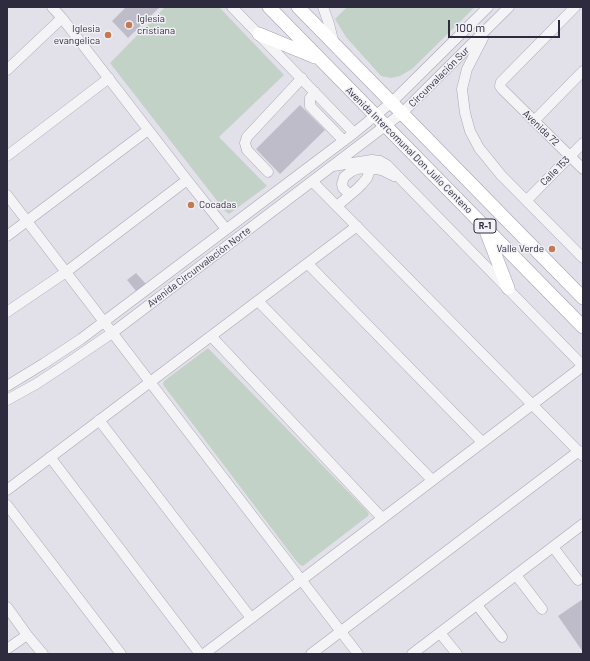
<!DOCTYPE html>
<meta charset="utf-8">
<style>
body{margin:0}
#map{position:relative;width:590px;height:661px;overflow:hidden;background:#e2e1e9;font-family:Barlow,sans-serif}
canvas{display:block}
.frame{position:absolute;inset:0;border:8px solid #2e2b3f;pointer-events:none}
.scale{position:absolute;left:448px;top:20px;width:112px;height:18px;box-sizing:border-box;border:2px solid #2e2b3f;border-top:0;padding-left:5px;font-size:12px;line-height:14px;white-space:nowrap;color:#2e2b3f;-webkit-text-stroke:3px #f1f1f6;paint-order:stroke}
</style>
<div id="map">
<canvas width="590" height="661"></canvas>
<div class="frame"></div>
<div class="scale">100 m</div>
</div>
<script>
const g = document.querySelector('canvas').getContext('2d');
g.lineJoin = 'round';
function fillPath(path, color) {
  g.fillStyle = color;
  g.fill(path, 'evenodd');
}
function poly(rows) {
  const path = new Path2D();
  for (const r of rows) {
    path.moveTo(r[0], r[1]);
    for (let i = 2; i < r.length; i += 2) path.lineTo(r[i], r[i + 1]);
  }
  return path;
}
function strokePath(path, color, width, dash) {
  g.strokeStyle = color;
  g.lineWidth = width;
  g.lineCap = dash ? 'butt' : 'round';
  g.setLineDash(dash || []);
  g.stroke(path);
}
function drawText(font, color, halo, rows, align = 'center') {
  g.font = font + ' Barlow,sans-serif';
  g.lineWidth = 3;
  g.setLineDash([]);
  g.textBaseline = 'middle';
  g.strokeStyle = halo;
  g.fillStyle = color;
  for (const [text, x, y, turn = 0] of rows) {
    g.save();
    g.translate(x, y);
    g.rotate((+turn || 0) * Math.PI / 180);
    g.textAlign = isNaN(turn) ? turn : align;
    if (halo) g.strokeText(text, 0, 0);
    g.fillText(text, 0, 0);
    g.restore();
  }
}
const green = poly([
 [165,7,219,7,284,75,219,137,267,186,229,214,225,211,110,63],
 [347,7,475,7,412,69,400,76,391,78,381,76,346,37,335,19],
 [208,348,366,510,369,514,368,516,303,566,300,565,294,558,164,386,163,384,164,381]
]);
const building = poly([
 [126,7,160,7,128,38,112,21],
 [300,105,325,130,280,174,256,149],
 [136,273,146,284,136,291,127,280],
 [583,599,583,652,558,616]
]);
const minor = poly([
 [52,7,62,18,187,180,226,229],
 [232,7,354,133],
 [323,7,329,24,334,44],
 [575,7,501,82,500,86,502,89,583,169],
 [483,38,467,69,462,89,465,113,470,131,479,148,501,175,583,258],
 [7,70,62,18],
 [315,92,310,98,310,106,344,141],
 [534,121,583,71],
 [7,156,109,78],
 [333,166,372,160,380,161,387,165,583,366],
 [268,172,247,150,245,143,247,137,302,78],
 [312,181,583,456],
 [7,195,358,654],
 [350,195,343,188,342,184,344,177,352,171,357,169,365,168,377,169,384,171,394,176],
 [527,200,583,143],
 [337,206,357,189,362,184,367,178,371,168],
 [7,236,148,130],
 [308,264,482,442],
 [258,301,432,480],
 [7,312,66,272,187,180],
 [211,336,382,518],
 [7,386,43,364,81,339,354,133,392,102,488,7],
 [7,400,36,384,65,365,112,333,402,113,509,7],
 [99,420,251,618],
 [50,457,200,654],
 [7,490,357,226],
 [7,505,121,654],
 [553,547,578,580],
 [516,575,542,609],
 [477,605,502,637],
 [7,607,27,635,43,654],
 [440,633,457,654],
 [7,649,27,635],
 [204,654,583,366],
 [311,654,579,451],
 [412,654,583,524]
]);
const major = poly([
 [269,7,583,327],
 [298,7,583,298],
 [259,34,315,57],
 [486,231,508,288]
]);
const markers = [
 [129,25,4,"#c37951"],
 [108,35,4,"#c37951"],
 [191,205,4,"#c37951"],
 [552,249,4,"#c37951"]
];
const shields = [
 [485,226,22]
];
const shieldNames = [
 ["R-1",485,226]
];
const poiNames = [
 ["Iglesia",137,19],
 ["cristiana",137,31],
 ["Iglesia",100,29,"right"],
 ["evangelica",100,41,"right"],
 ["Cocadas",199,205],
 ["Valle Verde",544,249,"right"]
];
const streetNames = [
 ["Circunvalación Sur",439,77,-45],
 ["Avenida 72",541,128,44],
 ["Avenida Intercomunal Don Julio Centeno",409,150,45],
 ["Calle 153",555,171,-45],
 ["Avenida Circunvalación Norte",199,267,-37]
];
fillPath(green, '#c3d2c7');
fillPath(building, '#bebcc8');
strokePath(minor, '#a8a7b3', 11);
strokePath(major, '#a4a2b4', 14);
strokePath(minor, '#f4f4f7', 10);
strokePath(major, '#fff', 13);
for (const [x, y, r, color] of markers) {
  const dot = new Path2D();
  dot.arc(x, y, r, 0, 2 * Math.PI);
  g.fillStyle = color;
  g.fill(dot);
  strokePath(dot, '#f1f1f6', 1.5);
}
for (const [x, y, w] of shields) {
  const box = new Path2D();
  box.roundRect(x - w / 2, y - 7, w, 14, 3);
  g.fillStyle = '#f1f1f6';
  g.fill(box);
  strokePath(box, '#2e2b3f', 1);
}
drawText('bold 9px', '#2e2b3f', null, shieldNames);
drawText('10px', '#2e2b3f', '#f1f1f6', poiNames, 'left');
drawText('10px', '#2e2b3f', '#f1f1f6', streetNames);
</script>
